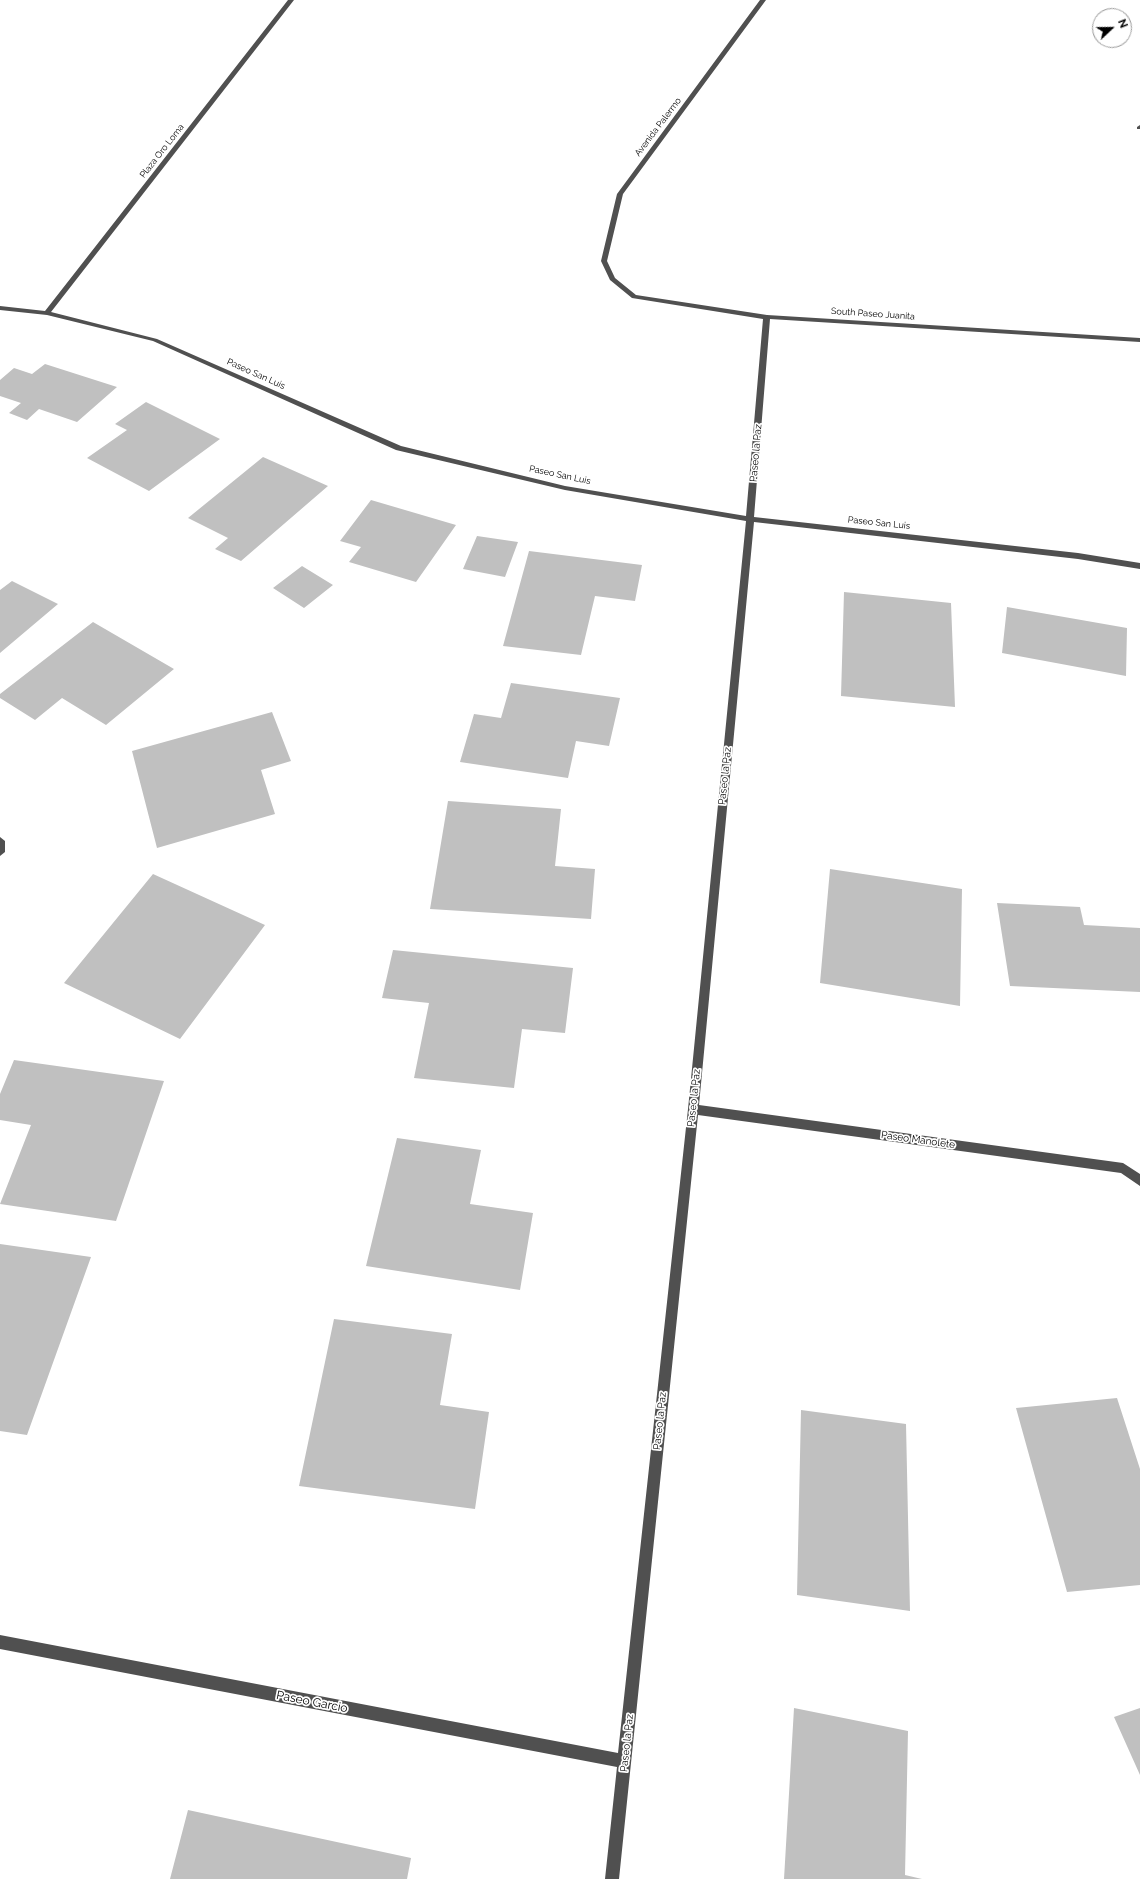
<!DOCTYPE html>
<style>
body{margin:0}
#map{position:relative;width:1140px;height:1879px;overflow:hidden;background:#fff;font-family:Raleway,sans-serif}
canvas{display:block}
.north{position:absolute;left:1092px;top:8px;width:40px;height:40px;box-sizing:border-box;background:#fff;border:1px solid #999;border-radius:50%;rotate:68deg;font-size:11px;font-weight:700;line-height:16px;text-align:center;color:#000}
.north::after{content:'';display:block;margin:auto;width:14px;height:18px;background:#000;clip-path:polygon(50% 0,100% 100%,50% 72%,0 100%)}
</style>
<div id="map">
<canvas width="1140" height="1879"></canvas>
<div class="north">N</div>
</div>
<script>
const g = document.querySelector('canvas').getContext('2d');
g.lineJoin = 'round';
function fillPath(path, color) {
  g.fillStyle = color;
  g.fill(path, 'evenodd');
}
function poly(rows) {
  const path = new Path2D();
  for (const r of rows) {
    path.moveTo(r[0], r[1]);
    for (let i = 2; i < r.length; i += 2) path.lineTo(r[i], r[i + 1]);
  }
  return path;
}
function drawText(font, color, halo, rows, align = 'center') {
  g.font = font + ' Raleway,sans-serif';
  g.lineWidth = 3.5;
  g.setLineDash([]);
  g.textBaseline = 'middle';
  g.strokeStyle = halo;
  g.fillStyle = color;
  for (const [text, x, y, turn = 0] of rows) {
    g.save();
    g.translate(x, y);
    g.rotate((+turn || 0) * Math.PI / 180);
    g.textAlign = isNaN(turn) ? turn : align;
    if (halo) g.strokeText(text, 0, 0);
    g.fillText(text, 0, 0);
    g.restore();
  }
}
const building = poly([
 [45,364,117,387,77,422,39,409,27,420,9,413,21,403,0,396,0,380,14,368,32,374],
 [146,402,220,439,149,491,87,458,127,430,115,424],
 [263,457,328,486,241,561,215,549,228,538,188,518],
 [371,500,456,525,416,582,349,562,361,547,340,541],
 [477,536,518,542,505,577,463,569],
 [529,551,642,565,635,601,595,596,581,655,503,646],
 [302,566,333,585,304,608,273,588],
 [12,581,58,604,0,653,0,590],
 [844,592,951,603,955,707,841,696],
 [1007,607,1127,628,1126,676,1002,653],
 [93,622,174,669,106,725,62,698,35,720,0,698,0,694],
 [511,683,620,698,609,746,576,741,568,778,460,762,474,714,501,718],
 [272,712,291,761,261,770,275,814,157,848,132,751],
 [448,801,561,809,555,866,595,869,591,919,430,909],
 [830,869,962,889,960,1006,820,983],
 [153,874,265,925,180,1039,64,983],
 [997,903,1080,907,1084,925,1140,928,1140,992,1010,986],
 [393,950,573,968,565,1033,522,1029,514,1088,414,1078,429,1003,382,998],
 [14,1060,164,1081,116,1221,0,1204,31,1125,0,1120,0,1094],
 [397,1138,481,1150,470,1204,533,1213,520,1290,366,1266],
 [0,1244,91,1257,27,1435,0,1431],
 [334,1319,452,1334,440,1405,489,1412,475,1509,299,1486],
 [1117,1398,1140,1469,1140,1585,1067,1592,1016,1408],
 [801,1410,906,1424,910,1611,797,1595],
 [794,1708,908,1731,905,1875,922,1879,784,1879],
 [1140,1708,1140,1775,1114,1717],
 [188,1810,411,1858,407,1879,170,1879]
]);
const minor = poly([
 [288,0,294,0,51,312,157,339,401,446,565,486,746,516,763,319,632,298,610,280,601,261,617,194,760,0,766,0,623,194,607,261,615,278,636,295,767,315,1140,338,1140,342,770,319,754,517,1078,553,1140,563,1140,569,1078,559,754,522,699,1105,1123,1163,1140,1174,1140,1186,1121,1173,698,1115,619,1879,605,1879,617,1767,0,1649,0,1635,618,1753,688,1109,746,521,565,490,396,450,153,341,47,315,0,310,0,306,45,311,288,0],
 [1140,125,1140,129,1137,129,1137,127,1140,125],
 [0,837,5,841,5,852,0,856,0,837]
]);
const farStreetnames = [
 ["Avenida Palermo",658,127,-53],
 ["Plaza Oro Loma",162,151,-52],
 ["South Paseo Juanita",873,314,4],
 ["Paseo San Luis",256,374,24],
 ["Paseo San Luis",560,475,12],
 ["Paseo San Luis",879,523,6]
];
const streetNames = [
 ["Paseo la Paz",756,453,-85],
 ["Paseo la Paz",725,776,-84],
 ["Paseo la Paz",694,1098,-84],
 ["Paseo Manolete",918,1140,8],
 ["Paseo la Paz",660,1421,-84],
 ["Paseo la Paz",627,1743,-84]
];
const nearStreetnames = [
 ["Paseo Garcio",312,1702,11]
];
fillPath(building, '#c0c0c0');
fillPath(minor, '#505050');
drawText('9px', '#000', '#fff', farStreetnames);
drawText('10px', '#000', '#fff', streetNames);
drawText('12px', '#000', '#fff', nearStreetnames);
</script>
